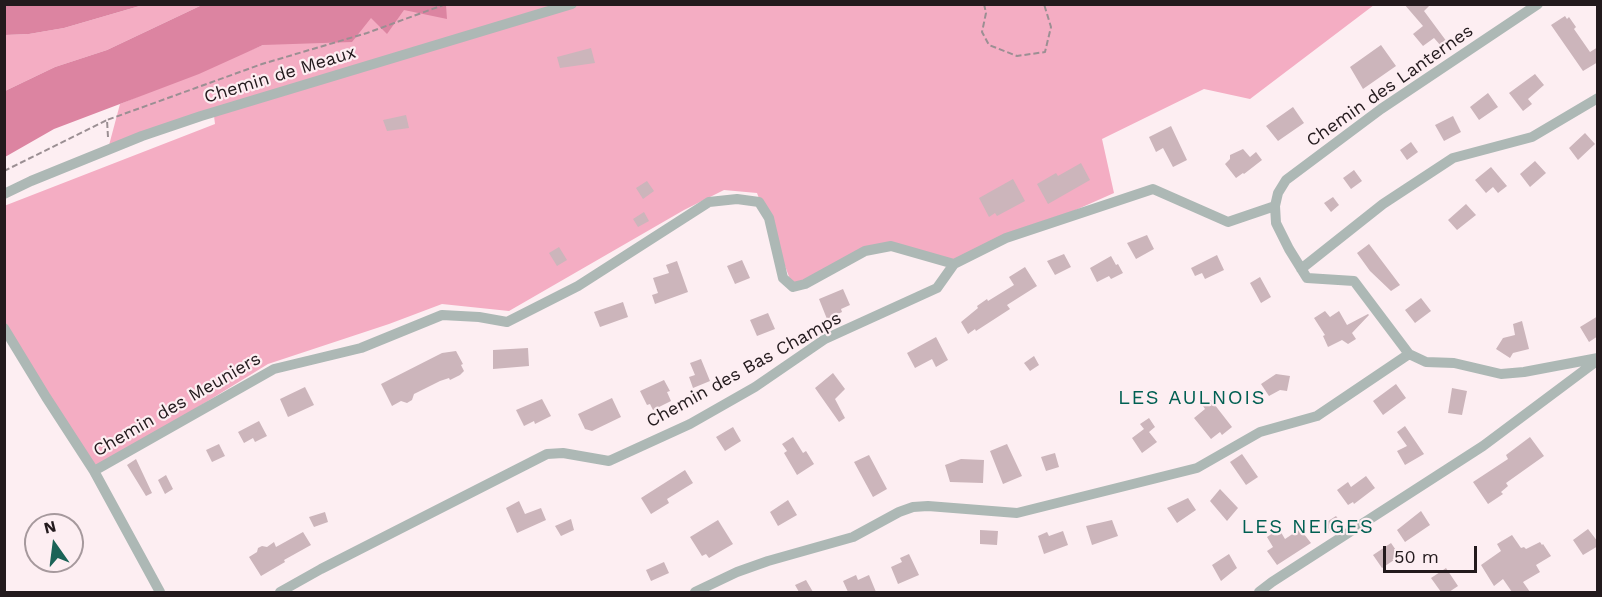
<!DOCTYPE html>
<style>
body{margin:0}
#map{position:relative;width:1602px;height:597px;overflow:hidden;background:#fdeef2;font-family:"Work Sans",sans-serif}
canvas{display:block}
.frame{position:absolute;inset:0;border:6px solid #231a1d;pointer-events:none}
.north{position:absolute;left:24px;top:513px;width:60px;height:60px;box-sizing:border-box;background:#fdeef2;border:2px solid #a6999d;border-radius:50%;rotate:346deg;font-size:16px;font-weight:700;line-height:24px;text-align:center;color:#231a1d}
.north::after{content:'';display:block;margin:auto;width:21px;height:27px;background:#1b6357;clip-path:polygon(50% 0,100% 100%,50% 72%,0 100%)}
.scale{position:absolute;left:1383px;top:546px;width:94px;height:27px;box-sizing:border-box;border:3px solid #231a1d;border-top:0;padding-left:8px;font-size:18px;line-height:21px;white-space:nowrap;color:#231a1d;-webkit-text-stroke:4px #fdeef2;paint-order:stroke}
</style>
<div id="map">
<canvas width="1602" height="597"></canvas>
<div class="frame"></div>
<div class="north">N</div>
<div class="scale">50 m</div>
</div>
<script>
const g = document.querySelector('canvas').getContext('2d');
g.lineJoin = 'round';
function fillPath(path, color) {
  g.fillStyle = color;
  g.fill(path, 'evenodd');
}
function poly(rows) {
  const path = new Path2D();
  for (const r of rows) {
    path.moveTo(r[0], r[1]);
    for (let i = 2; i < r.length; i += 2) path.lineTo(r[i], r[i + 1]);
  }
  return path;
}
function strokePath(path, color, width, dash) {
  g.strokeStyle = color;
  g.lineWidth = width;
  g.lineCap = dash ? 'butt' : 'round';
  g.setLineDash(dash || []);
  g.stroke(path);
}
function drawText(font, color, halo, rows, align = 'center') {
  g.font = font + ' "Work Sans",sans-serif';
  g.lineWidth = 4.5;
  g.setLineDash([]);
  g.textBaseline = 'middle';
  g.strokeStyle = halo;
  g.fillStyle = color;
  for (const [text, x, y, turn = 0] of rows) {
    g.save();
    g.translate(x, y);
    g.rotate((+turn || 0) * Math.PI / 180);
    g.textAlign = isNaN(turn) ? turn : align;
    if (halo) g.strokeText(text, 0, 0);
    g.fillText(text, 0, 0);
    g.restore();
  }
}
const green = poly([
 [143,5,202,5,107,50,55,67,5,91,4,35,29,34,64,28],
 [396,5,1374,5,1250,99,1204,89,1102,139,1114,193,954,264,891,246,865,251,793,287,757,193,724,190,684,210,509,311,442,304,389,324,268,364,94,471,5,328,4,206,215,124,214,116,108,149,120,104,263,45]
]);
const water = poly([
 [4,5,5,4,143,5,64,28,29,34,5,35],
 [202,5,446,5,447,19,404,10,387,34,371,18,352,42,263,45,199,74,54,129,5,157,5,91,55,67,107,50]
]);
const building = poly([
 [1404,4,1431,4,1424,11,1447,42,1441,46,1434,38,1423,46,1413,34,1423,26],
 [1565,16,1567,19,1569,17,1576,27,1574,29,1590,52,1598,47,1598,62,1583,71,1551,25],
 [1381,45,1396,66,1363,89,1350,67],
 [591,48,595,63,560,68,557,57],
 [1535,74,1544,85,1528,99,1532,104,1523,111,1509,93],
 [1488,93,1498,107,1479,120,1470,107],
 [1293,107,1304,123,1278,141,1266,126],
 [406,115,409,128,387,131,383,120],
 [1453,116,1461,132,1444,141,1435,125],
 [1171,126,1187,160,1173,167,1163,148,1156,152,1149,137],
 [1585,133,1595,144,1578,160,1569,148],
 [1411,142,1418,152,1407,160,1400,150],
 [1243,149,1250,157,1256,152,1262,160,1244,174,1243,173,1236,178,1225,164,1230,159,1230,155],
 [1535,161,1546,173,1530,187,1520,174],
 [1081,163,1090,180,1048,204,1037,184,1056,173,1058,176],
 [1491,167,1507,186,1498,193,1493,187,1486,193,1475,180],
 [1354,170,1362,181,1351,189,1343,178],
 [1013,179,1025,201,997,216,995,213,989,217,979,198],
 [647,181,654,191,643,199,636,188],
 [1333,197,1339,205,1331,212,1324,203],
 [1466,204,1476,215,1457,230,1448,220],
 [644,212,649,221,638,227,633,219],
 [1147,235,1154,249,1136,259,1127,243],
 [1369,244,1400,285,1391,291,1370,271,1357,253],
 [559,247,567,260,557,266,549,253],
 [1064,254,1071,267,1055,275,1047,261],
 [1217,255,1224,270,1205,279,1202,273,1195,276,1191,268],
 [1111,256,1116,265,1118,264,1123,273,1111,279,1109,276,1097,282,1090,268],
 [742,260,750,278,735,284,727,266],
 [677,261,688,292,655,304,652,295,658,293,653,278,669,273,666,265],
 [1025,267,1037,286,1007,305,1010,309,976,331,975,329,968,334,961,322,978,308,977,306,987,299,988,301,1014,285,1009,277],
 [1260,277,1271,297,1261,303,1250,283],
 [843,289,850,305,841,309,842,312,827,319,819,299],
 [1421,298,1431,311,1415,323,1405,310],
 [623,302,628,317,600,327,594,312],
 [1325,311,1330,317,1339,311,1347,325,1368,314,1369,315,1352,333,1356,339,1348,344,1342,340,1328,347,1323,336,1325,335,1314,318],
 [768,313,775,329,757,336,750,320],
 [1598,316,1598,336,1589,342,1580,327],
 [1522,321,1529,349,1513,353,1510,358,1496,349,1503,338,1515,335,1513,324],
 [936,337,948,360,936,367,932,359,915,368,907,353],
 [528,348,529,366,493,369,493,350],
 [456,351,463,364,461,365,464,371,460,375,450,380,449,378,440,381,414,394,412,400,407,403,401,401,392,406,381,384,442,353],
 [1034,356,1039,365,1030,371,1024,363],
 [701,359,710,381,693,388,689,377,695,375,690,363],
 [833,373,845,389,835,399,845,418,839,422,815,388],
 [1276,374,1290,376,1287,391,1280,390,1269,396,1261,384],
 [664,380,670,391,667,392,671,401,653,410,650,404,647,405,640,391],
 [1396,384,1406,398,1383,415,1373,401],
 [305,387,314,405,288,417,280,399],
 [1452,388,1467,391,1462,415,1448,413],
 [612,398,621,417,592,431,585,429,578,414],
 [542,399,551,416,535,424,534,421,524,426,516,410],
 [1211,400,1232,427,1222,435,1220,432,1211,439,1194,418,1205,409,1203,406],
 [1149,418,1155,427,1149,432,1157,442,1142,453,1132,438,1144,429,1140,424],
 [259,421,267,436,255,442,253,438,244,443,238,432],
 [1405,426,1424,454,1405,465,1397,451,1407,446,1397,432],
 [733,427,741,441,725,451,716,437],
 [793,437,803,453,806,451,814,464,797,475,784,453,787,451,782,444],
 [1530,437,1544,456,1506,483,1508,486,1501,492,1503,494,1488,504,1473,482,1508,459,1506,455],
 [219,444,225,456,212,462,206,450],
 [1007,444,1022,476,1003,484,990,451],
 [1055,453,1059,467,1046,471,1041,457],
 [1242,454,1258,477,1246,485,1230,462],
 [869,455,887,489,873,497,854,462],
 [136,459,152,493,146,496,127,465],
 [961,459,984,460,983,483,950,482,945,465],
 [685,470,693,483,667,499,669,503,651,514,641,498],
 [166,475,173,489,165,494,158,480],
 [1366,476,1375,488,1354,504,1353,502,1348,505,1337,490,1348,482,1351,487],
 [1220,489,1238,508,1227,521,1210,501],
 [1188,498,1196,510,1177,523,1167,508],
 [788,500,797,515,778,526,770,512],
 [519,501,525,514,541,508,546,520,517,533,506,508],
 [1421,511,1430,525,1405,542,1397,530],
 [325,512,328,522,314,527,309,517],
 [1336,516,1343,525,1331,533,1325,523],
 [571,519,574,530,561,536,555,526],
 [718,520,733,544,709,558,706,554,702,556,690,537],
 [1112,520,1118,536,1092,545,1086,526],
 [1279,529,1285,539,1300,529,1311,543,1277,565,1267,551,1273,547,1267,537],
 [1588,529,1598,542,1598,546,1583,555,1573,540],
 [980,530,998,531,997,545,980,544],
 [1063,531,1068,545,1044,554,1038,536,1047,532,1049,536],
 [303,532,311,545,284,560,285,562,261,576,249,557,257,552,258,548,262,546,267,547,274,542,276,547],
 [1512,535,1521,548,1524,547,1526,549,1540,542,1542,545,1543,544,1551,556,1536,565,1540,572,1523,582,1530,592,1512,592,1503,579,1494,586,1481,565,1501,551,1497,544],
 [1391,543,1400,556,1382,568,1373,555],
 [909,554,919,575,898,584,891,567,902,562,900,558],
 [1229,554,1237,568,1221,581,1212,565],
 [664,562,669,573,651,581,646,570],
 [1446,568,1458,586,1449,592,1441,592,1431,578],
 [856,575,858,580,869,575,876,592,848,592,843,581],
 [806,580,813,592,799,592,795,585]
]);
const path = poly([
 [984,4,986,13,982,32,989,45,1017,56,1045,52,1051,27,1044,4],
 [108,137,107,120,262,64,367,33,446,4],
 [4,171,107,120]
]);
const minor = poly([
 [1538,4,1381,109,1286,180,1278,193,1275,206,1276,223,1289,249,1307,278,1354,281,1409,354,1426,362,1454,363,1501,374,1524,372,1598,358],
 [4,194,31,181,142,136,201,116,572,4],
 [1301,269,1383,204,1453,158,1532,137,1598,98],
 [4,328,46,397,94,471,160,592],
 [94,471,274,369,361,348,442,315,479,317,507,322,578,286,709,202,737,199,759,202,769,218,783,278,793,287,805,284,865,251,891,246,954,264,1006,238,1153,189,1228,222,1275,206],
 [280,592,321,569,547,454,563,453,609,461,690,424,755,387,825,339,937,288,954,264],
 [695,592,737,572,768,561,853,537,899,512,913,507,928,506,1017,513,1197,468,1260,432,1317,416,1409,354],
 [1259,592,1272,582,1483,446,1598,360]
]);
const streetNames = [
 ["Chemin de Meaux",280,75,-17],
 ["Chemin des Lanternes",1390,86,-35],
 ["Chemin des Bas Champs",744,370,-29],
 ["Chemin des Meuniers",177,405,-30]
];
const neighbourhoodNames = [
 ["LES AULNOIS",1192,398],
 ["LES NEIGES",1308,527]
];
fillPath(green, '#f4adc3');
fillPath(water, '#dc84a1');
fillPath(building, '#ccb5bb');
strokePath(path, '#9b8f93', 2, [6, 3]);
strokePath(minor, '#adb8b5', 10);
drawText('18px', '#231a1d', '#fdeef2', streetNames);
g.letterSpacing = '1.5px';
drawText('20px', '#005f52', '#fdeef2', neighbourhoodNames);
g.letterSpacing = '0px';
</script>
